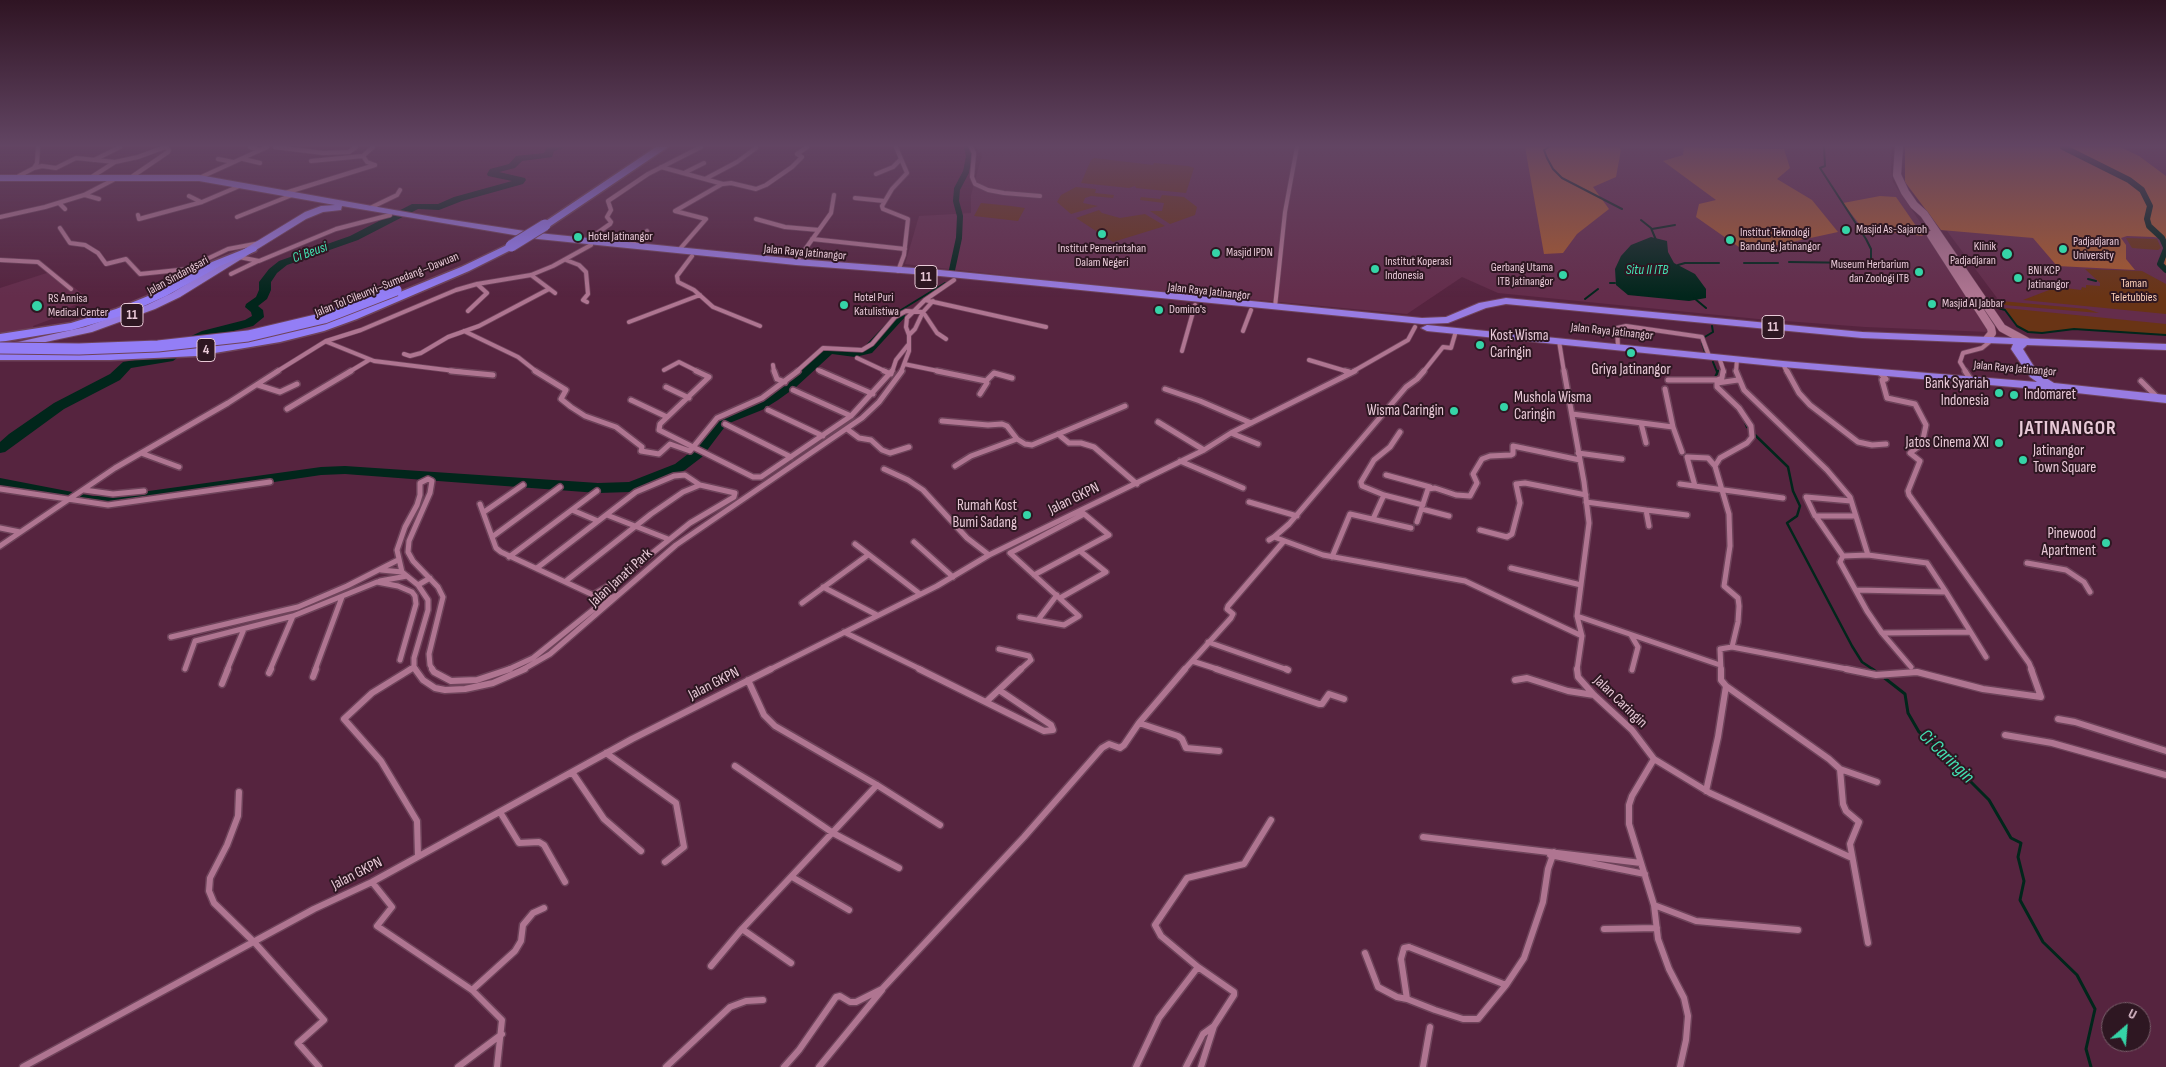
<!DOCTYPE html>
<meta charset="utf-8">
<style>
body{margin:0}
#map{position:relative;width:2166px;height:1067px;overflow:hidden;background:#56243f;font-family:"Sofia Sans Condensed",sans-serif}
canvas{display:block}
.north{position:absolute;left:2101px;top:1002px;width:50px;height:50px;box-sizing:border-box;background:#2e1722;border:1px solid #785e6a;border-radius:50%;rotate:27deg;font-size:14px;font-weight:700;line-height:20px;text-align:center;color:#e8c9d7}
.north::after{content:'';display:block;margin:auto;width:18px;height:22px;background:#35d4a7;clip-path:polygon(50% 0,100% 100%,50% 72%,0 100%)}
</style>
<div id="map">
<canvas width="2166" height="1067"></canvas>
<div class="north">U</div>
</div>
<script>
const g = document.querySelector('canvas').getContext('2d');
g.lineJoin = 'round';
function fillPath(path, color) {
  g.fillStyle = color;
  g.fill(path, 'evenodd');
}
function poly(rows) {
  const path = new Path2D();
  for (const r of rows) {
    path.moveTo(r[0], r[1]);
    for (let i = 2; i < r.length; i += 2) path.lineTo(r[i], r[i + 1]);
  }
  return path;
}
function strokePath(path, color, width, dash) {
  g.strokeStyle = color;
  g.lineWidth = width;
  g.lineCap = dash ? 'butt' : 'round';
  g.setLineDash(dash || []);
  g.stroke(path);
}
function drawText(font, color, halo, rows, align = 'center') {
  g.font = font + ' "Sofia Sans Condensed",sans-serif';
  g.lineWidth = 4;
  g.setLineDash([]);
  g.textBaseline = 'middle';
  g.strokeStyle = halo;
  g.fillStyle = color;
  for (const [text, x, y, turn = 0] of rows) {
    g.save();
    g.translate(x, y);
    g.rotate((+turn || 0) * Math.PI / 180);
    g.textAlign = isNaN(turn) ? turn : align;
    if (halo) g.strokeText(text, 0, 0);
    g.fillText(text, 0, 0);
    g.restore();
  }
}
const built = poly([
 [975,147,1892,147,1891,169,1893,182,1937,247,1989,332,1865,327,1758,319,1498,293,1462,277,1407,314,1055,281,905,264,919,216,971,213,971,195,982,155],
 [1905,147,2166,147,2166,335,2074,329,2037,333,2028,332,2019,327,2004,307,1996,304,1995,301,1997,298,1947,231,1941,230,1905,182],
 [53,271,89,299,58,312,60,316,33,326,34,329,0,336,0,288]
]);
const green = poly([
 [1094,158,1153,165,1154,163,1188,166,1194,168,1186,193,1136,188,1135,186,1129,188,1081,183,1091,160],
 [1076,187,1096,189,1095,193,1114,195,1113,198,1091,196,1085,198,1083,203,1098,206,1071,214,1057,202,1061,195],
 [1162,195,1184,197,1197,207,1195,215,1170,224,1150,211,1162,211,1164,203,1140,200,1141,197,1160,199],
 [981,203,1011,206,1025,208,1018,221,974,216],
 [1099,210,1102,213,1120,218,1145,214,1165,226,1113,242,1076,218],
 [2126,238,2157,239,2161,248,2158,250,2132,248],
 [2085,269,2142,271,2166,284,2166,314,2023,300,2057,287,2081,290,2082,287,2086,288,2086,285,2100,286,2100,283],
 [2001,301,2087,309,2099,313,2004,305],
 [2005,308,2166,324,2166,335,2074,329,2042,333,2028,332,2017,326]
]);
const forest = poly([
 [1525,147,1619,147,1621,150,1616,177,1593,187,1609,209,1577,234,1563,253,1544,254],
 [1684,147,1784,149,1790,168,1777,179,1812,200,1838,232,1746,252,1696,217,1699,204,1716,200,1663,161,1683,155],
 [1905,147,2120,147,2139,156,2166,176,2166,266,2164,265,2166,248,2160,238,2153,237,2127,236,2121,238,2126,245,2126,259,2135,270,2057,266,2033,238,1941,230,1905,182],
 [1880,196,1896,197,1923,236,1863,229,1843,203]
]);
const water = poly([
 [1651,237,1667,241,1668,252,1674,263,1695,274,1706,289,1706,298,1689,301,1628,295,1616,285,1615,269,1621,256,1631,245]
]);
const streamFar2 = poly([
 [1549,147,1544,150,1547,158,1553,169,1562,178,1622,209],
 [1824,147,1825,166,1820,168,1866,239,1871,249,1871,262],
 [1641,220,1651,228,1656,240],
 [1652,229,1675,225],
 [1789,262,1862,263],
 [1744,263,1778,263],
 [1678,265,1685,263,1719,263],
 [2088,279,2096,281],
 [1610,283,1615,283],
 [1694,298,1706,308],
 [1585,299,1598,289],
 [1998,308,2005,310,2017,326,2028,332,2042,333,2074,329,2166,335],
 [901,310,945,283],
 [1703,338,1713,332,1712,326],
 [1702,343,1705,352],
 [1713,362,1717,372]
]);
const streamFar1 = poly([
 [1714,380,1718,371],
 [1744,419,1747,427],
 [1755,435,1788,467,1793,491,1800,506,1797,516,1787,523,1852,646,1862,662,1874,670]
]);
const stream = poly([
 [1872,669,1878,673],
 [1882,676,1905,694,1908,713,1919,732,1946,751,1963,774,1989,800,2011,838,2021,843,2018,857,2024,881,2020,900,2043,942,2077,975,2095,1009,2086,1049,2091,1067]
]);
const canal = poly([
 [2063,147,2129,180,2142,190,2150,206,2147,219,2149,226,2162,238,2166,247],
 [2166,249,2160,264,2166,270],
 [952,270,959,238,960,216,956,201,957,189,966,172,969,156,967,147]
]);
const river = poly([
 [547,147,567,147,554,151,552,157,522,161,515,168,499,172,525,178,526,180,523,184,462,201,439,210,418,209,358,240,287,265,277,273,271,282,271,290,267,299,258,306,263,310,264,317,253,326,210,337,197,343,173,361,131,368,120,380,64,409,5,452,0,453,0,442,9,434,54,403,110,374,123,362,165,355,189,337,202,331,245,320,252,316,251,312,245,307,246,304,256,297,259,290,259,282,269,269,279,261,350,236,412,204,438,204,454,197,512,181,488,176,487,174,490,169,509,164,516,156,544,153,547,147],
 [900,312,906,316,872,353,855,357,832,354,796,387,778,400,762,410,727,424,702,457,685,470,669,478,630,492,598,493,345,474,321,475,113,506,93,506,0,488,0,478,93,496,113,496,321,467,345,466,598,483,629,482,675,464,692,451,717,418,752,404,768,394,786,381,825,347,855,349,864,347,896,313,900,312]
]);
const minorFar2 = poly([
 [250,147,260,150],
 [275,147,323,153,349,152,356,147],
 [896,147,907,173,892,189,882,206,883,209,908,219,904,255,898,271],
 [971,147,974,153,972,177,975,184,988,190,1004,193,1040,196],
 [363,156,367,162,375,165],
 [218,159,233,162],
 [243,159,260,163],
 [94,160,120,147],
 [311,161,363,156,373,147],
 [661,167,723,184,731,183,756,189,766,185,792,167,802,157,797,154,807,147],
 [34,168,42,166,56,168,76,158,115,162],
 [684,173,704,163],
 [876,174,893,167,900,160],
 [17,177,34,168,37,163,38,147],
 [90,178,115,162,138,157,165,147],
 [130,178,168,152,169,150,166,147],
 [199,178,267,147],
 [705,179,737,162,756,148],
 [285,193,375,165],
 [85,195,99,199],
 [189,196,201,202],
 [855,198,884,201],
 [59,203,65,209],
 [370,208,397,195,400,190],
 [138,215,139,219,202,202,242,185],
 [0,217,45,207,84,195,115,179],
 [237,217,292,195],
 [756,219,785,227,819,230],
 [60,228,70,243,85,245,98,253,106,264,126,259,140,274,188,269,203,270],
 [812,239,905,249],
 [586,241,610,224,611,222,607,217,611,210,608,201,648,174,701,147],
 [630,245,647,231],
 [679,250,706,219,675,211,722,184],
 [692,256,677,276,678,282,694,290,713,307,760,326],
 [239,257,259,261,336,229,390,215],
 [0,260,38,262,71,289],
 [566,260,579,265,586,272,588,294,583,300,587,302],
 [796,262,831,213,834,195],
 [188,268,228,249,260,243],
 [231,274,258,261],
 [531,275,555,293],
 [925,300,1046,327],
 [1275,307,1285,212,1297,147],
 [468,311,487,293,477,284],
 [629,322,700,295],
 [464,331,518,357,537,372],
 [1243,331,1251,310],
 [909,335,915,329,923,312,933,301],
 [1559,341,1564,372],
 [327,342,374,361,463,372],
 [1618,347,1617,328,1626,326,1702,337,1709,356],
 [1182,351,1195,305],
 [404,354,410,356,421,353,448,337,479,326,549,289],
 [1719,357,1724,372],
 [857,358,887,372],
 [1309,360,1349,372],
 [904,364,943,372],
 [1783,364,1787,372],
 [773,365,774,372],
 [664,370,679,362,699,372],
 [818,370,823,372],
 [276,372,326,341,361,330,456,290,477,284,531,275,553,266,591,245],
 [349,372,369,360],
 [796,372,823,348,862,350,872,344,895,317,906,311,923,312,937,333,946,339],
 [892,372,896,360,908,345],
 [901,372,909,351,909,335,906,327,907,318,925,300,954,280],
 [1352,372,1408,340,1415,327],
 [1423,372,1443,347,1451,348,1456,331],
 [1736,372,1737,359],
 [1966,372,1960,362,1963,353,1982,348,1993,339]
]);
const minorFar1 = poly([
 [451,371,493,375],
 [535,371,566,390,561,399,571,407,585,416,616,427,642,447,641,451,659,454,670,444,690,451,717,418,762,398,798,371],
 [696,371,709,377,660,424,659,430,753,477,761,477,851,416,892,371],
 [774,371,777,379,785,382],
 [820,371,873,394],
 [884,371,891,374],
 [937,371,986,381,994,373,1012,378],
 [1345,371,1349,372],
 [1564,371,1584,482,1589,523,1577,616,1582,636,1577,670],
 [1736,371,1744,390,1827,470,1850,497,1868,555,1843,556,1840,562,1867,611,1882,633,1970,632],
 [1787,371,1799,393,1810,405,1858,442,1872,445,1886,444],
 [1965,371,1971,380],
 [1879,372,1886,379,1882,380,1887,398,1915,404,1926,425,1922,444,1910,453,1920,461,1908,491,1909,495,2029,663,2032,670],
 [1668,380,1717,380,1722,378,1723,371],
 [2141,381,2158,398],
 [258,385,280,392,297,384],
 [666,387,689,398],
 [1165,389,1200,401,1251,423],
 [1665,389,1673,427],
 [793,390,851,416],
 [980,394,987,383,986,381],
 [631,400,667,417],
 [287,409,351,371],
 [768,410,823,436],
 [1572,414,1673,427,1682,452],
 [942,421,988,425,1002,424,1007,426,1017,439,1025,444,1032,445,1125,406],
 [1158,422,1204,450],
 [1641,423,1646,443],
 [725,424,791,457],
 [847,429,859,438,871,440,882,450,890,453,909,447],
 [1400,432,1390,447,1374,460,1361,482,1362,486,1384,495,1423,505],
 [1231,433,1258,444],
 [1058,434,1069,443,1081,443,1094,447,1137,484],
 [141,453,179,467],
 [1578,453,1622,459],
 [1180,461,1243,488],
 [955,466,971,456,1017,439],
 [1715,466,1720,458,1747,443,1752,437,1751,426,1739,408,1717,387,1717,383,1738,380],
 [884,469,908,480,923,490,967,538,989,555],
 [1386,475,1430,487],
 [1680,484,1783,498],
 [1695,486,1687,457,1708,458,1715,466,1729,514,1730,546,1724,586,1738,598,1739,606,1738,622,1732,647,1720,649,1721,670],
 [0,489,108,505,270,482],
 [84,490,113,494,144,491],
 [1851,501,1806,497,1815,516,1855,516],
 [1249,502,1297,516],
 [1586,502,1646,510,1649,526],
 [480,504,496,548,501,552,606,601],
 [1422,509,1449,516],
 [572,510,598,521],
 [1646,510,1687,515],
 [484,512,523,485],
 [607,515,668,539],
 [1817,518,1843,556],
 [1373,519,1384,495],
 [1417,522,1428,489,1435,488,1456,495,1470,496,1477,483,1473,474,1482,459,1490,456,1511,455,1513,454,1513,446,1580,460],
 [0,528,20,532],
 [1480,530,1507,537,1512,534,1520,503,1516,484,1525,483,1586,495],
 [492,537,560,487],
 [1274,537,1289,524,1406,387,1417,379,1424,371],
 [1269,540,1274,537,1323,555,1465,581,1582,636],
 [914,542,953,577],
 [855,544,920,594],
 [0,546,115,468,228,403,278,371],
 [1868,555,1927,563,1946,592],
 [509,557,597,491],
 [1332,557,1350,514,1411,528],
 [2027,563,2066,570,2084,582,2090,592],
 [537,568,636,492,674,476,685,475,700,485,735,493,734,497,690,523,620,579,593,595],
 [1511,568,1581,585],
 [381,570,402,572],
 [1034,575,1109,535,1083,513],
 [380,581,407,576],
 [566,581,651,514,683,492,700,485],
 [418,585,430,578],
 [823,587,877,615],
 [1856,590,1946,592,1986,657],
 [1060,598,1106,572,1080,551],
 [802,603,868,555],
 [1577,616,1720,665],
 [1020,617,1064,625,1079,616,1010,553,1084,514],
 [1038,620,1057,595],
 [844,632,922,670],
 [1882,633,1911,667],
 [1631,635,1638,647,1632,670],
 [171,637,298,607,347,586,398,560],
 [1208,642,1288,670],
 [1732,647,1852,670],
 [999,649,1029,656,1031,660,1020,670],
 [1192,661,1220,670],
 [185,669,195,641,293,616,377,582,398,586,412,592,415,596,416,604,400,660],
 [227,670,244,629],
 [270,670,293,616],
 [315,670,342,597],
 [409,670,414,667],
 [416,670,414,667,414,658,428,610,428,600,418,585,402,572,397,550,405,527,417,505,420,495,420,483,428,479,432,481,430,493,409,541,408,552,413,561,438,587,443,597,429,654,430,665,433,670],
 [507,670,533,658,604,601,619,594],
 [522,670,550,654,676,545,862,418,879,402,902,371],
 [769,670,937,586,989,555,1204,450,1231,433,1355,371],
 [1184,670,1231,618,1233,614,1227,609,1228,606,1284,541]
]);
const minor = poly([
 [411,669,372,693,344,719,381,761,417,821,418,856],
 [415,669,423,680,435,688,445,690,465,689,493,683,525,669],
 [432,669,434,672,451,681,477,680,510,669],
 [919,669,1044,731,1053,730,1051,725,999,690],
 [1216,669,1319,704,1322,704,1329,694,1344,699],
 [1286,669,1288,670],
 [1577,669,1578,677,1594,695,1632,730,1654,759,1632,796,1629,805,1629,824,1654,905,1658,939,1669,969,1684,998,1688,1016,1686,1040,1680,1067],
 [1721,669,1721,680,1726,686,1829,759,1840,769,1843,804,1846,811,1859,822,1850,844,1868,943],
 [1846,669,1876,675,1917,672,1983,689,2041,697,2031,669],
 [269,673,271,669],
 [313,677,316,669],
 [748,680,764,715,775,726,877,785,940,825],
 [1515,680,1527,678,1568,691,1594,695],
 [222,684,228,669],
 [986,702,1021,669],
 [2058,719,2075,722,2166,751],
 [1139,723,1178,736,1182,739,1186,748,1219,751],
 [2005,735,2052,743,2166,775],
 [606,753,676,803,684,847,665,862],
 [1654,759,1710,793,1852,858],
 [735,766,833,833,899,868],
 [1840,769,1877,782],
 [572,772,604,819,641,851],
 [1706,791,1718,737,1726,686],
 [239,792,238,816,227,845,210,878,209,891,214,903,255,943,324,1020,298,1043,319,1067],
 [500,812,519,843,539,842,544,845,565,882],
 [1423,837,1641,863],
 [1550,855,1645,874],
 [792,877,849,910],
 [372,882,392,907,377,926,472,990,502,1020,497,1067],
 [1654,905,1696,921,1798,930],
 [1604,929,1657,928],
 [1409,947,1506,985,1478,1019,1463,1019,1435,1010,1407,999,1401,959,1404,948,1409,947],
 [1365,953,1378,987,1397,997,1407,999],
 [791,963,742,929,877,785],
 [711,966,742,929],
 [1506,985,1524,958,1543,902,1548,869,1554,852],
 [472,990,515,951,521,941,523,925,533,913,544,908],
 [23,1067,314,909,372,882,632,739,771,669],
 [458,1067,502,1034],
 [666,1067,730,1007,746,1001,763,1000],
 [784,1067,799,1050,836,997,840,996,850,1002,856,1002,882,989,1024,837,1102,748,1109,744,1120,748,1124,745,1139,723,1185,669],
 [819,1067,882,990],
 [1136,1067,1159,1018,1198,967,1161,936,1155,925,1187,878,1244,864,1271,820],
 [1186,1067,1203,1034,1214,1026,1234,995,1234,992,1198,967],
 [1201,1067,1214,1026],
 [1423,1067,1430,1027]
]);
const secondary = poly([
 [1899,147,1897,175,1905,192,1914,205,1924,214,2002,328,2026,341],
 [1931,235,1991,328,1992,333,1987,339]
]);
const trunk = poly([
 [0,175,199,175,439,218,538,233,796,259,940,270,1422,318,1446,317,1479,303,1506,298,1862,332,2166,344,2166,350,2027,345,2023,349,2038,373,2054,383,2166,395,2166,403,2059,391,1783,367,1427,331,1421,328,1427,325,1783,361,2037,382,2030,377,2011,349,2013,344,1862,338,1506,304,1486,308,1448,323,1422,324,940,276,796,265,538,239,342,206,341,210,323,212,306,219,180,297,155,309,92,332,13,349,7,346,9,344,85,327,147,305,172,293,305,212,321,206,335,205,199,181,0,181,0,175]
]);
const motorway = poly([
 [656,147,668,147,549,227,541,227,540,225,656,147],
 [511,243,516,246,515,248,469,271,357,319,324,331,280,342,197,356,111,360,0,360,0,352,111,352,197,348,280,334,316,325,349,313,461,267,511,243],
 [252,246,256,247,257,249,256,251,220,266,166,296,124,315,72,330,0,342,0,334,71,323,116,309,158,292,212,262,252,246]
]);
const motorwayBridge = poly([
 [511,246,545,225],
 [0,348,79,349,158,346,248,336,324,318,396,290]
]);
const markers = [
 [1846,230,5,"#35d4a7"],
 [1102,234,5,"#35d4a7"],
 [578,237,5,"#35d4a7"],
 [1730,240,5,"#35d4a7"],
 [2063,249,5,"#35d4a7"],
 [1216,253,5,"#35d4a7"],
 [2007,254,6,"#35d4a7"],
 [1375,269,5,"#35d4a7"],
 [1919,272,5,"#35d4a7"],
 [1563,275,5,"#35d4a7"],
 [2018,278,5,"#35d4a7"],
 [1932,304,5,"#35d4a7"],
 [844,305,5,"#35d4a7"],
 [37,306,6,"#35d4a7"],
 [1159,310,5,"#35d4a7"],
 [1480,345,5,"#35d4a7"],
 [1631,353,5,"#35d4a7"],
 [1999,393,5,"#35d4a7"],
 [2014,395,5,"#35d4a7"],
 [1504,407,5,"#35d4a7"],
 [1454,411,5,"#35d4a7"],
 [1999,443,5,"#35d4a7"],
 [2023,460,5,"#35d4a7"],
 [1027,515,5,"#35d4a7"],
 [2106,543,5,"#35d4a7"]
];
const farPoinames = [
 ["Masjid As-Sajaroh",1856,230],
 ["Institut Teknologi",1740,233],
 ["Bandung, Jatinangor",1740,247],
 ["Hotel Jatinangor",588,237],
 ["Padjadjaran",2073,242],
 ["University",2073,256],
 ["Klinik",1996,247,"right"],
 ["Padjadjaran",1996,261,"right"],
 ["Institut Pemerintahan",1102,249,"center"],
 ["Dalam Negeri",1102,263,"center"],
 ["Masjid IPDN",1226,253],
 ["Institut Koperasi",1385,262],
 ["Indonesia",1385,276],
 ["Museum Herbarium",1909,265,"right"],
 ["dan Zoologi ITB",1909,279,"right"],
 ["Gerbang Utama",1553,268,"right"],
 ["ITB Jatinangor",1553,282,"right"],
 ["BNI KCP",2028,271],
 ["Jatinangor",2028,285],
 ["Hotel Puri",854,298],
 ["Katulistiwa",854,312],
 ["RS Annisa",48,299],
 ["Medical Center",48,313],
 ["Masjid Al Jabbar",1942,304],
 ["Domino's",1169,310]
];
const farStreetnames = [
 ["Jalan Raya Jatinangor",805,253,5],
 ["Jalan Sindangsari",178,276,-29],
 ["Jalan Tol Cileunyi–Sumedang–Dawuan",387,285,-22],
 ["Jalan Raya Jatinangor",1209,292,6],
 ["Jalan Raya Jatinangor",1612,332,6],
 ["Jalan Raya Jatinangor",2015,369,5]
];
const farParknames = [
 ["Taman",2134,284],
 ["Teletubbies",2134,298]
];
const farWaternames = [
 ["Ci Beusi",310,253,-20],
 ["Situ II ITB",1647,270]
];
const shields = [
 [926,277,22],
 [132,315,22],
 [1773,327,22],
 [206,350,18]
];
const shieldNames = [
 ["11",926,277],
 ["11",132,315],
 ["11",1773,327],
 ["4",206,350]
];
const poiNames = [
 ["Kost Wisma",1490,336,"left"],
 ["Caringin",1490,353,"left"],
 ["Griya Jatinangor",1631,370,"center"],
 ["Bank Syariah",1989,384],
 ["Indonesia",1989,401],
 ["Indomaret",2024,395,"left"],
 ["Mushola Wisma",1514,398,"left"],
 ["Caringin",1514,415,"left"],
 ["Wisma Caringin",1444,411],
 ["Jatos Cinema XXI",1989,443],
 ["Jatinangor",2033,451,"left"],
 ["Town Square",2033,468,"left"],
 ["Rumah Kost",1017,506],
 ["Bumi Sadang",1017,523],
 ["Pinewood",2096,534],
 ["Apartment",2096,551]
];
const streetNames = [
 ["Jalan GKPN",1074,499,-26],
 ["Jalan Janati Park",621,578,-42],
 ["Jalan GKPN",714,684,-27],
 ["Jalan Caringin",1620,702,44],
 ["Jalan GKPN",357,874,-27]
];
const nearWaternames = [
 ["Ci Caringin",1946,757,44]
];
const districtNames = [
 ["JATINANGOR",2068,429]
];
fillPath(built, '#642d4b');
fillPath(green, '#693415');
fillPath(forest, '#a75a2d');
fillPath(water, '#01261b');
strokePath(streamFar2, '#01261b', 2);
strokePath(streamFar1, '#01261b', 2.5);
strokePath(stream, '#01261b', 3);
strokePath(canal, '#01261b', 6);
fillPath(river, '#01261b');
strokePath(minorFar2, '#6e435a', 5.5);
strokePath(minorFar1, '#6e435a', 8);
strokePath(minor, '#6e435a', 9);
strokePath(secondary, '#6e435a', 9);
strokePath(trunk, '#6e435a', 2);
strokePath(motorway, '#6e435a', 3);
strokePath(minorFar2, '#af7591', 4);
strokePath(minorFar1, '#af7591', 5);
strokePath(minor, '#af7591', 6);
strokePath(secondary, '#af7591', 8);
fillPath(trunk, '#987ce2');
fillPath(motorway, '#937ef6');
strokePath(motorwayBridge, '#6e435a', 13, []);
strokePath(motorwayBridge, '#937ef6', 11);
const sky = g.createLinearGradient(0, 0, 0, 297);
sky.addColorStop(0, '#2f1423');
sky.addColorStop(0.49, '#624563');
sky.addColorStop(1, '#62456300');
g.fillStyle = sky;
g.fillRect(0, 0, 2166, 297);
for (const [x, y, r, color] of markers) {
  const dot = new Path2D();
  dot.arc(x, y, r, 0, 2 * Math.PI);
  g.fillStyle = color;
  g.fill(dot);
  strokePath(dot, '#2e1722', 2);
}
drawText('12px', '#e8c9d7', '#2e1722', farPoinames, 'left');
drawText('12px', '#e8c9d7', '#2e1722', farStreetnames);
drawText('12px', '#fcd0b9', '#2e1722', farParknames);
drawText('italic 14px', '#42e1b2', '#2e1722', farWaternames);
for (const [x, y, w] of shields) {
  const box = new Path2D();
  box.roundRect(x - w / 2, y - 11.5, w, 23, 4);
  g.fillStyle = '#2e1722';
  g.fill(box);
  strokePath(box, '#e8c9d7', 1);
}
drawText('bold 14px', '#e8c9d7', null, shieldNames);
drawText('15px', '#e8c9d7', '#2e1722', poiNames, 'right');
drawText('15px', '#e8c9d7', '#2e1722', streetNames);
drawText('italic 19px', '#42e1b2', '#2e1722', nearWaternames);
g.letterSpacing = '1px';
drawText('bold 20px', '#e8c9d7', '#2e1722', districtNames);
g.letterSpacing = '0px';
</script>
